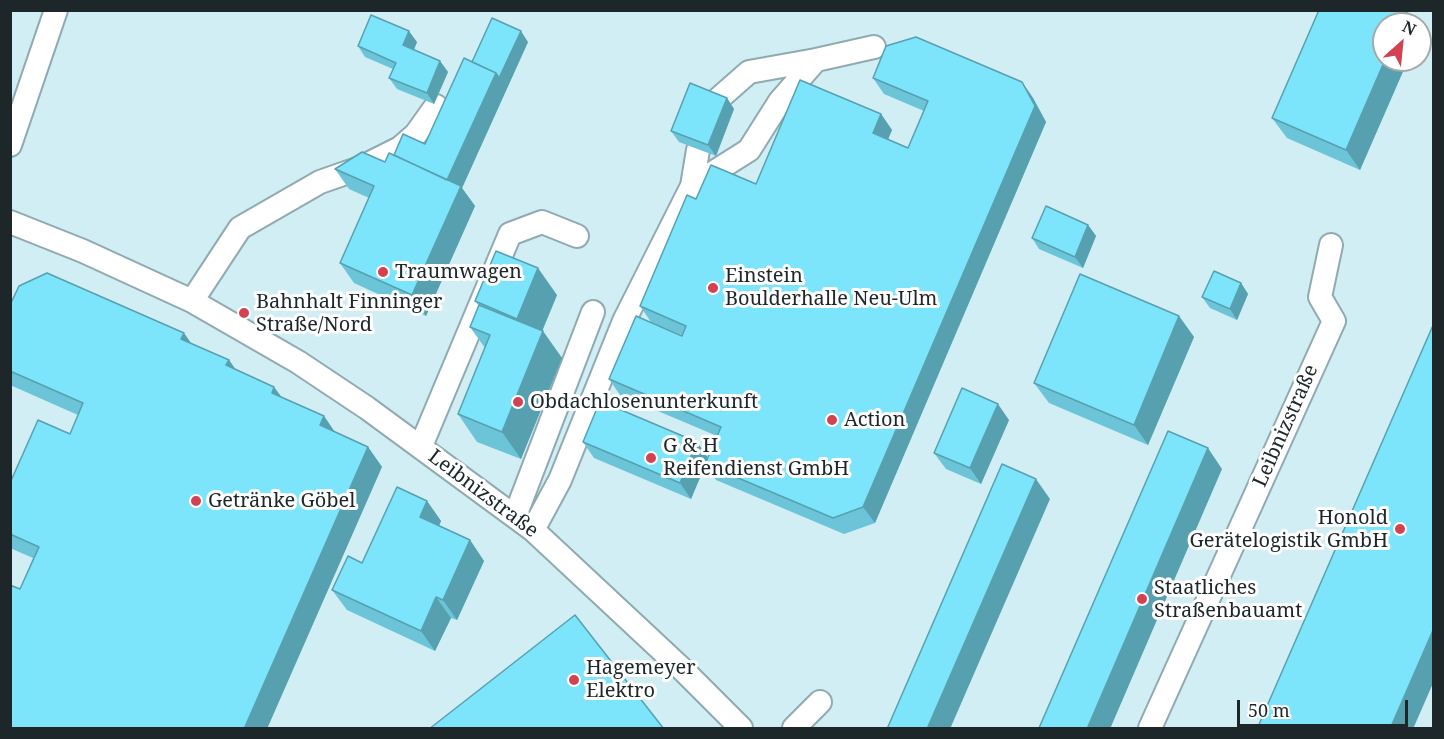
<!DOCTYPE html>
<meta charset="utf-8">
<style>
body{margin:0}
#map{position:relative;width:1444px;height:739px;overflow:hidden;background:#d2eef5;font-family:"Noto Serif",serif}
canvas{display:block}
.frame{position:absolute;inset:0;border:12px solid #1d272a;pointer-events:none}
.north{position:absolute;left:1372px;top:12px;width:60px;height:60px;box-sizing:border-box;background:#fff;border:2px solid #a5a9aa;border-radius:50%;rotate:27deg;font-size:16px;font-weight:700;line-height:24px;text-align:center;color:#1d272a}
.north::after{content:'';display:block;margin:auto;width:21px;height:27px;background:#d34252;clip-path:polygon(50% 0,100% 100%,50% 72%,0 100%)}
.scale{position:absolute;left:1237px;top:700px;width:171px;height:27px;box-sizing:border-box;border:3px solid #1d272a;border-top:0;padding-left:8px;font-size:18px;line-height:21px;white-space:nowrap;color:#1d272a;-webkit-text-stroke:4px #fff;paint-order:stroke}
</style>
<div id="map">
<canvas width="1444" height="739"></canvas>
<div class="frame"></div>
<div class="north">N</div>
<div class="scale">50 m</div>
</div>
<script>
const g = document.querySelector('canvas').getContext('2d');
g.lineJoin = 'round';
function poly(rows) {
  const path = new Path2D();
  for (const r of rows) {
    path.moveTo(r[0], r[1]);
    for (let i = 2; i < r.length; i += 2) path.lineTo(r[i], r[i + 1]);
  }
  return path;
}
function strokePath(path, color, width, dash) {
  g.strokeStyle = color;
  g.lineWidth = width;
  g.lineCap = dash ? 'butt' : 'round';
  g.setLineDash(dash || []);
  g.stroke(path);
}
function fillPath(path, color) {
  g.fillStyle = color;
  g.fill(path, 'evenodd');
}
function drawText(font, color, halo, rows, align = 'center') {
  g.font = font + ' "Noto Serif",serif';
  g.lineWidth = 6;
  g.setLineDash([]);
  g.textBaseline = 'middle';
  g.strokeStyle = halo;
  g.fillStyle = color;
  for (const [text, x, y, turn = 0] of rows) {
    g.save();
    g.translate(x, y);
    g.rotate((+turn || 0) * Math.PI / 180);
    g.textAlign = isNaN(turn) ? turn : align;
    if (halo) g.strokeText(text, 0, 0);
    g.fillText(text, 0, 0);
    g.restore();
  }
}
const minor = poly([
 [716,101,749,72,816,60],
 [10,145,56,10],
 [692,186,698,150],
 [10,222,83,251,192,301,298,362,367,408,533,530,682,669,741,728],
 [192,301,240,228,320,182,360,168,400,148,416,134,436,106],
 [421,446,510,234,542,222,577,236],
 [515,516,593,312],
 [533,530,560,480,624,321,692,186,749,150,780,101,816,60,874,47],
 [794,728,820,702],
 [1150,728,1334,321,1320,297,1331,245]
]);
const wall = poly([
 [417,42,414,50,440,61,448,72,434,104,397,89,389,78,393,69,365,57,358,46],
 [528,42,462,188,475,206,426,316,354,283,340,263,369,198,349,189,335,169,385,162,394,155,425,144,472,62],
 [1384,60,1408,60,1360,170,1287,138,1272,118],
 [873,78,1022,82,1033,98,1046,122,875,523,844,534,716,480,706,464,691,499,594,458,583,442,697,442,708,458,717,436,620,395,609,379,682,335,651,322,640,306,696,199,756,184,881,114,892,130,888,139,908,148,924,111,884,94],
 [727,98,734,109,716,156,679,142,671,131],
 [1088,225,1096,236,1083,268,1039,249,1032,238],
 [1241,283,1248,294,1237,320,1210,308,1202,297],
 [557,295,542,331,562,358,521,459,477,442,458,414,485,348,470,327,479,306,475,301],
 [10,305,192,344,229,360,235,369,274,387,282,398,324,416,335,432,368,447,382,467,20,589,33,558,10,548,10,483,70,434,78,415,10,385],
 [1179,316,1194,337,1148,445,1049,403,1034,383],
 [1009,420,981,484,946,469,934,453],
 [427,501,441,521,439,526,470,540,484,561,457,620,451,618,435,651,347,610,332,590]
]);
const shadedWall = poly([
 [1407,11,1416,24,1401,24],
 [409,31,417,42,411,56,403,45],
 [521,31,528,42,462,188,475,206,426,316,412,295,446,182,496,73],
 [1385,60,1408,60,1360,170,1346,150],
 [440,61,448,72,434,104,427,93],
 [1022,82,1033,98,1046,122,875,523,863,507],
 [727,98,734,109,716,156,708,145],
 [881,114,892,130,884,149,873,133],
 [1088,225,1096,236,1083,268,1075,257],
 [538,268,557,295,536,346,517,319],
 [1241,283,1248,294,1237,320,1230,309],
 [1179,316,1194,337,1148,445,1134,425],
 [543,331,562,358,521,459,502,432],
 [184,333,198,353,181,339],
 [229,360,243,380,226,365],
 [274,387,289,407,272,393],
 [998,404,1009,420,981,484,970,468],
 [324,416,338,437,320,425],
 [697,442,708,458,691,499,680,483],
 [368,447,382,467,267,729,244,729],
 [1208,448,1222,469,1110,729,1087,729],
 [1036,479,1050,499,950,729,927,729],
 [427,501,441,521,434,537,420,517],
 [470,540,484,561,457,620,443,600],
 [436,597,451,618,435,651,421,631],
 [1434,628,1434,681,1413,729,1390,729]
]);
const building = poly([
 [1319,10,1407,11,1401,24,1384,24,1384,60,1385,60,1346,150,1272,118,1319,10],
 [371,15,409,31,403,45,440,61,427,93,389,78,396,63,358,46,371,15],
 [492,18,521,31,499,78,496,73,472,62,492,18],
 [916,37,1022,82,1035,106,863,507,833,518,705,464,721,427,609,379,636,316,682,336,686,326,640,306,687,195,696,199,711,165,756,184,800,80,881,114,873,133,908,148,928,101,873,78,886,46,916,37],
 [464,58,496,73,447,180,394,155,403,134,425,144,464,58],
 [690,83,727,98,708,145,671,131,690,83],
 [362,152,385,162,389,153,461,186,412,295,340,263,374,186,335,169,362,152],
 [1046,206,1088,225,1075,257,1032,238,1046,206],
 [496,251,538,268,517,319,475,301,496,251],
 [1214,271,1241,283,1230,309,1202,297,1214,271],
 [47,273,184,333,181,339,229,360,226,365,274,387,272,393,324,416,320,425,368,447,244,729,10,729,10,585,20,589,39,547,10,534,10,483,38,420,70,434,83,403,10,371,10,305,19,286,47,273],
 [1080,274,1179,316,1134,425,1034,383,1080,274],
 [479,305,543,331,502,432,458,414,490,335,470,327,479,305],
 [1434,323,1434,628,1390,729,1257,729,1434,323],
 [962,388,998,404,970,468,934,453,962,388],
 [600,401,697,442,680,483,583,442,600,401],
 [1168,431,1208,448,1087,729,1040,729,1039,728,1168,431],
 [1002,464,1036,479,927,729,887,729,1002,464],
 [397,487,427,501,420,517,470,540,443,600,436,597,421,631,332,590,348,556,362,563,397,487],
 [575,615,664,729,429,729,575,615]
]);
const markers = [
 [383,272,6,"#d34252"],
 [713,288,6,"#d34252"],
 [244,313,6,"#d34252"],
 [518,402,6,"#d34252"],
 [832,420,6,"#d34252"],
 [651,458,6,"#d34252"],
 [196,501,6,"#d34252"],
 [1400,529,6,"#d34252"],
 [1142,599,6,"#d34252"],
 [574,680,6,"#d34252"]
];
const poiNames = [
 ["Traumwagen",395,272],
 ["Einstein",725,276],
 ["Boulderhalle Neu-Ulm",725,299],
 ["Bahnhalt Finninger",256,302],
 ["Straße/Nord",256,325],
 ["Obdachlosenunterkunft",530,402],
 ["Action",844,420],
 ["G & H",663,446],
 ["Reifendienst GmbH",663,469],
 ["Getränke Göbel",208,501],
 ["Honold",1388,518,"right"],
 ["Gerätelogistik GmbH",1388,541,"right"],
 ["Staatliches",1154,588],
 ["Straßenbauamt",1154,611],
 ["Hagemeyer",586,668],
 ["Elektro",586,691]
];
const streetNames = [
 ["Leibnizstraße",1286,426,-66],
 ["Leibnizstraße",483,494,37]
];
strokePath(minor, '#90aab1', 26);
strokePath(minor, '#fff', 22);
fillPath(wall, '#6bc4d8');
fillPath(shadedWall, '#57a0b0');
fillPath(building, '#7ce4fb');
strokePath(building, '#57a0b0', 1.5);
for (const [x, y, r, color] of markers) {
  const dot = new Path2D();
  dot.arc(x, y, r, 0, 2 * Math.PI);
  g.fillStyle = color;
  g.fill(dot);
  strokePath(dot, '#fff', 2);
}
drawText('20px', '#1d272a', '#fff', poiNames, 'left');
drawText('20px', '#1d272a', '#fff', streetNames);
</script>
